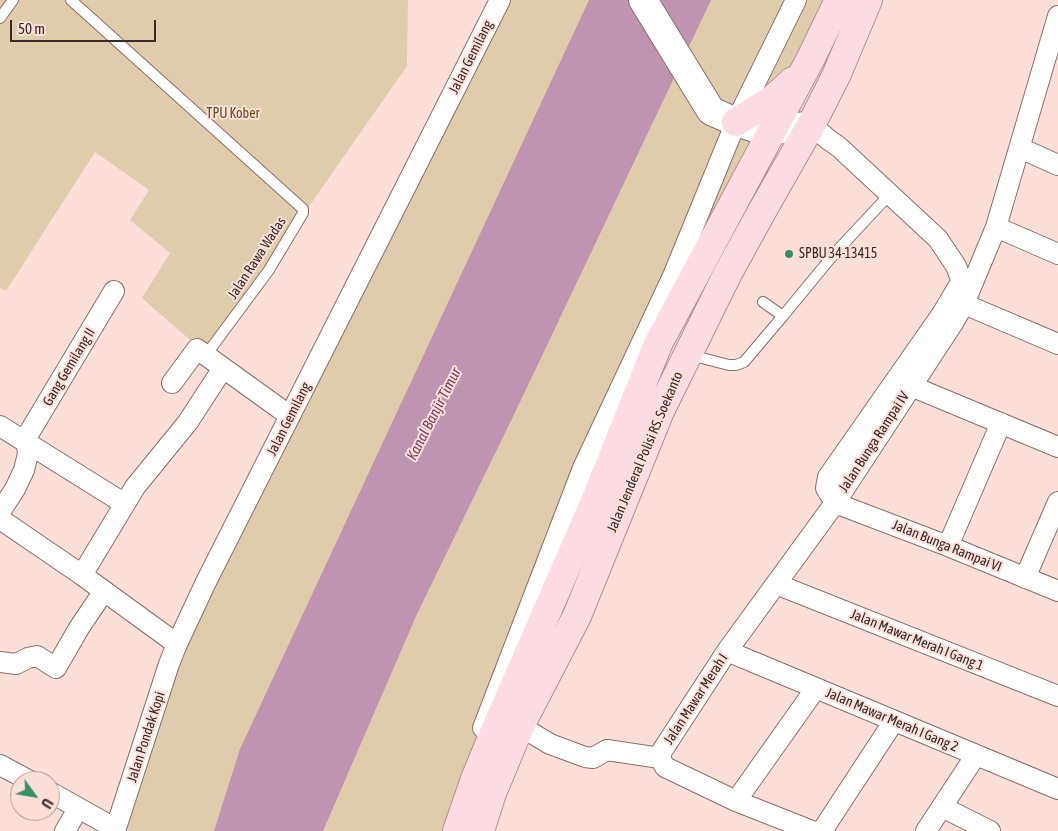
<!DOCTYPE html>
<style>
body{margin:0}
#map{position:relative;width:1058px;height:831px;overflow:hidden;background:#fcdfd9;font-family:"Asap Condensed",sans-serif}
canvas{display:block}
.north{position:absolute;left:10px;top:771px;width:50px;height:50px;box-sizing:border-box;background:#fcdfd9;border:1px solid #ad9793;border-radius:50%;rotate:122deg;font-size:14px;font-weight:700;line-height:20px;text-align:center;color:#362b29}
.north::after{content:'';display:block;margin:auto;width:18px;height:22px;background:#358e64;clip-path:polygon(50% 0,100% 100%,50% 72%,0 100%)}
.scale{position:absolute;left:10px;top:20px;width:146px;height:22px;box-sizing:border-box;border:2px solid #362b29;border-top:0;padding-left:6px;font-size:15px;line-height:18px;white-space:nowrap;color:#362b29;-webkit-text-stroke:4px #fcdfd9;paint-order:stroke}
</style>
<div id="map">
<canvas width="1058" height="831"></canvas>
<div class="north">U</div>
<div class="scale">50 m</div>
</div>
<script>
const g = document.querySelector('canvas').getContext('2d');
g.lineJoin = 'round';
function fillPath(path, color) {
  g.fillStyle = color;
  g.fill(path, 'evenodd');
}
function poly(rows) {
  const path = new Path2D();
  for (const r of rows) {
    path.moveTo(r[0], r[1]);
    for (let i = 2; i < r.length; i += 2) path.lineTo(r[i], r[i + 1]);
  }
  return path;
}
function strokePath(path, color, width, dash) {
  g.strokeStyle = color;
  g.lineWidth = width;
  g.lineCap = dash ? 'butt' : 'round';
  g.setLineDash(dash || []);
  g.stroke(path);
}
function drawText(font, color, halo, rows, align = 'center') {
  g.font = font + ' "Asap Condensed",sans-serif';
  g.lineWidth = 4;
  g.setLineDash([]);
  g.textBaseline = 'middle';
  g.strokeStyle = halo;
  g.fillStyle = color;
  for (const [text, x, y, turn = 0] of rows) {
    g.save();
    g.translate(x, y);
    g.rotate((+turn || 0) * Math.PI / 180);
    g.textAlign = isNaN(turn) ? turn : align;
    if (halo) g.strokeText(text, 0, 0);
    g.fillText(text, 0, 0);
    g.restore();
  }
}
const green = poly([
 [0,0,408,0,407,66,206,354,142,298,170,253,130,220,149,190,95,152,6,291,0,288],
 [500,0,839,0,736,199,457,831,117,831,169,664]
]);
const water = poly([
 [589,0,711,0,520,402,417,614,323,831,214,831,240,749]
]);
const lane = poly([
 [71,0,303,209,303,213,269,270,206,355],
 [0,18,13,0],
 [763,302,783,316,834,254,890,194],
 [690,355,729,365,736,365,744,362,783,316]
]);
const street = poly([
 [811,125,829,140,839,147,938,239,956,266,961,279,960,284,942,314,828,477,826,488,835,503],
 [1020,148,1058,165],
 [996,227,1058,254],
 [953,297,964,304,1058,344],
 [172,383,197,349,290,416],
 [911,386,1058,447],
 [0,426,125,504],
 [835,503,948,546,1058,591],
 [0,512,15,489,24,470,28,454,26,438,114,291],
 [0,519,82,575,177,644],
 [948,546,1001,423],
 [82,575,135,487,188,422,223,368],
 [1025,578,1058,502],
 [776,584,1058,696],
 [727,651,1058,789],
 [0,662,16,664,28,658,37,656,56,668,79,628,104,591],
 [520,726,550,744,585,757,593,758,607,750,660,758],
 [483,728,583,468,673,276,736,122,796,0],
 [0,765,30,781],
 [50,792,116,829],
 [736,801,816,688],
 [942,807,990,831],
 [65,831,78,809],
 [115,831,169,664,177,644,206,582,500,0],
 [812,831,736,801,665,767,660,758,662,751,727,651,835,503,953,323,964,304,996,227,1058,16],
 [822,831,894,721],
 [926,831,976,755]
]);
const secondary = poly([
 [643,0,711,111,736,122,758,129,771,131,811,125]
]);
const primary = poly([
 [736,122,772,100,793,81],
 [457,831,475,779,491,740,599,492,658,344,810,60,839,0],
 [480,831,492,793,520,726,577,616,660,411,727,275,761,213,811,125,836,76,868,0]
]);
const markers = [
 [789,254,5,"#358e64"]
];
const streetNames = [
 ["Jalan Gemilang",471,57,-63],
 ["Jalan Rawa Wadas",257,258,-57],
 ["Gang Gemilang II",69,367,-59],
 ["Jalan Gemilang",289,419,-63],
 ["Jalan Bunga Rampai IV",874,442,-57],
 ["Jalan Jenderal Polisi RS. Soekanto",645,452,-67],
 ["Jalan Bunga Rampai VI",947,546,22],
 ["Jalan Mawar Merah I Gang 1",917,640,22],
 ["Jalan Mawar Merah I",696,699,-57],
 ["Jalan Mawar Merah I Gang 2",892,720,23],
 ["Jalan Pondak Kopi",146,737,-72]
];
const parkNames = [
 ["TPU Kober",233,114]
];
const poiNames = [
 ["SPBU 34-13415",799,254]
];
const waterNames = [
 ["Kanal Banjir Timur",434,414,-63]
];
fillPath(green, '#deccad');
fillPath(water, '#be94b0');
strokePath(lane, '#89706b', 12);
strokePath(street, '#89706b', 22);
strokePath(secondary, '#89706b', 30);
strokePath(primary, '#b68f96', 30);
strokePath(lane, '#fff', 10);
strokePath(street, '#fff', 20);
strokePath(secondary, '#fff', 28);
strokePath(primary, '#fddce3', 28);
for (const [x, y, r, color] of markers) {
  const dot = new Path2D();
  dot.arc(x, y, r, 0, 2 * Math.PI);
  g.fillStyle = color;
  g.fill(dot);
  strokePath(dot, '#fcdfd9', 2);
}
drawText('14px', '#362b29', '#fcdfd9', streetNames);
drawText('14px', '#674e1c', '#fcdfd9', parkNames);
drawText('14px', '#362b29', '#fcdfd9', poiNames, 'left');
drawText('italic 15px', '#774068', '#fcdfd9', waterNames);
</script>
